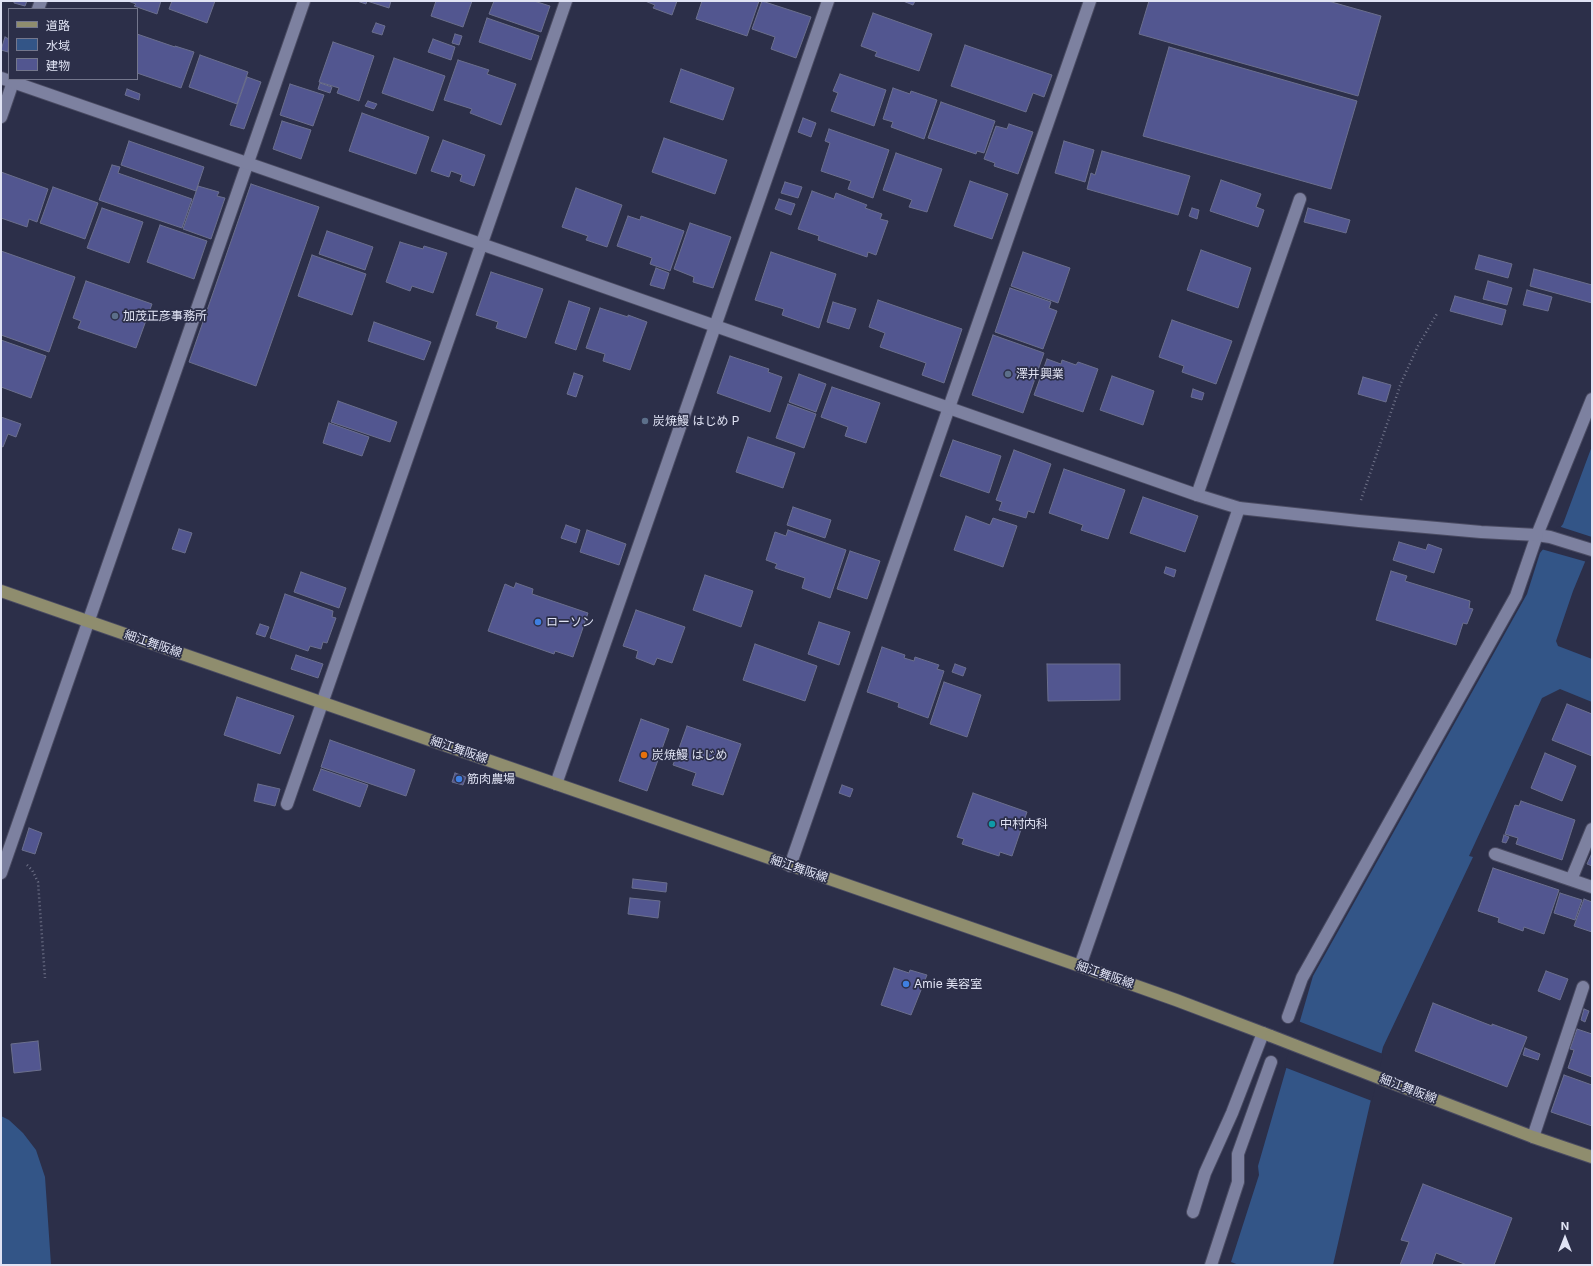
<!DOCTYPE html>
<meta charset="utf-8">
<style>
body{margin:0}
#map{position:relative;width:1593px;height:1266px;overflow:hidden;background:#2c2f49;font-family:Inter,"Noto Sans JP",sans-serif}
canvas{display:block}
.frame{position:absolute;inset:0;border:2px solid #e0e3f4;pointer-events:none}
.legend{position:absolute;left:8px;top:8px;width:130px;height:72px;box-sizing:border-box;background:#2c2f49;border:1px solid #74778d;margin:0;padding:5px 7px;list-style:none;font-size:12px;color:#e0e3f4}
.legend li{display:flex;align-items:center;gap:8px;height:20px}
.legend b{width:20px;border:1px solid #74778d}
.north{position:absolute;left:1545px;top:1218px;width:40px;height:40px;-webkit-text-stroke:3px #2c2f49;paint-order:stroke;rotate:0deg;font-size:11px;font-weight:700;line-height:16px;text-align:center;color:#e0e3f4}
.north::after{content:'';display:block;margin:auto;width:14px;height:18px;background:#e0e3f4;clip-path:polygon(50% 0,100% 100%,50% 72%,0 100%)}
</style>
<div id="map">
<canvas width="1593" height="1266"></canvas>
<div class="frame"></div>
<ul class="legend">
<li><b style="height:5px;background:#8f8d6e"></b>道路</li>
<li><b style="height:11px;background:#335587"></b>水域</li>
<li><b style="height:11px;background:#525690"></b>建物</li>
</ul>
<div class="north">N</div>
</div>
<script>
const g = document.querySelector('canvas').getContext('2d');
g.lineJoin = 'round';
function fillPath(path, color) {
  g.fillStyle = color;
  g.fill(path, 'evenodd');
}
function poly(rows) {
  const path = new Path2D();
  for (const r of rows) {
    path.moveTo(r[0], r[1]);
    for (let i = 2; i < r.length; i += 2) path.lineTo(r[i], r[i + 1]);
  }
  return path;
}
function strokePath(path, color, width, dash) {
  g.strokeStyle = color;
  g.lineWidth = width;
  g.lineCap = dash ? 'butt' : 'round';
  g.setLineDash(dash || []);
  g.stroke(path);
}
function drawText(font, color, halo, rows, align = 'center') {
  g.font = font + ' Inter,"Noto Sans JP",sans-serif';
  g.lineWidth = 3.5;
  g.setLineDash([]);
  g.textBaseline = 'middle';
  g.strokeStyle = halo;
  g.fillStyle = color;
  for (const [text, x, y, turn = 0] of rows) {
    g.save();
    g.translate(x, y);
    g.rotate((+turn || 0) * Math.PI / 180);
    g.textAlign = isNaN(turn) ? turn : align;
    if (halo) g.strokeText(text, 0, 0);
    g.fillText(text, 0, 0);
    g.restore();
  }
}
const water = poly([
 [1592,446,1592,545,1573,591,1556,641,1558,646,1592,659,1592,702,1560,689,1542,698,1469,856,1473,857,1383,1047,1333,1265,1239,1265,1231,1262,1259,1175,1258,1166,1313,976,1527,594,1540,553,1563,524],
 [1,1116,9,1120,23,1133,36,1150,45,1177,51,1265,1,1265]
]);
const pier = poly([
 [1558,526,1592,537,1592,550,1587,562,1541,549],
 [1298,1021,1383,1054,1372,1101,1284,1067]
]);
const building = poly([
 [14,1,27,1,25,6,14,3,14,1],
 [128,1,161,1,157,14,134,6,136,4,128,1],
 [172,1,215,1,207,23,169,9,172,1],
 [357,1,391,1,389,8,367,1,366,4,357,1],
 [436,1,472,1,463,27,431,16,436,1],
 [494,1,534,1,550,6,541,32,489,14,494,1],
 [645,1,677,1,672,15,653,8,655,5,645,1],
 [702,1,759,1,747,36,696,19,702,1],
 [762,1,811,17,796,58,771,49,775,37,752,29,762,1],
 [903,1,915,1,913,5,903,1],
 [1149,1,1328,1,1381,16,1358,96,1139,34,1149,1],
 [873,13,932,34,919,71,875,56,877,52,861,46,873,13],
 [487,18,539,36,531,60,479,42,487,18],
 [376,23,385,26,382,35,372,32,376,23],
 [137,34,175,47,175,46,194,52,181,88,137,73,137,34],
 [455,34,462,36,459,45,452,43,455,34],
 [5,37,9,39,8,52,1,50,5,37],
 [433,39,455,47,451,60,428,52,433,39],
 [333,42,374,56,359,101,337,93,339,88,319,82,333,42],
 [965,45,1052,75,1044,97,1033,93,1026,112,951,86,965,45],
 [1169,47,1357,101,1331,189,1143,136,1169,47],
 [200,55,248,72,237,104,189,87,200,55],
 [394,58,445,76,433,111,382,93,394,58],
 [458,60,489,70,487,74,516,84,501,125,470,113,472,109,444,100,458,60],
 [681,69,734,88,723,120,670,102,681,69],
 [840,74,886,90,874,126,831,111,838,93,833,91,840,74],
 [247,77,261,82,244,129,230,125,247,77],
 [320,83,332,87,330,93,318,89,320,83],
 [290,84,324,95,313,126,280,115,290,84],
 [893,88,910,94,911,91,937,100,924,139,891,127,893,122,883,119,893,88],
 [127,89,140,94,139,100,125,95,127,89],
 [368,101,377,104,374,109,365,106,368,101],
 [941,102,995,121,984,153,977,151,976,154,928,138,941,102],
 [362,113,429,137,416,174,349,151,362,113],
 [803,118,816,123,811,137,798,132,803,118],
 [282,121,311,130,301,159,273,149,282,121],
 [1009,124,1033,132,1018,174,994,166,995,163,984,159,996,126,1007,129,1009,124],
 [829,129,889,150,873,198,848,189,851,181,821,171,830,143,825,141,829,129],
 [664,138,727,160,715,194,652,172,664,138],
 [443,140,485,155,474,186,460,181,462,175,451,171,449,177,431,171,443,140],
 [129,141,204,167,196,191,121,165,129,141],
 [1064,141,1094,150,1085,182,1055,173,1064,141],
 [1102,151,1190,176,1178,215,1087,189,1091,173,1095,175,1102,151],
 [896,153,942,169,927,212,909,207,912,200,883,190,896,153],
 [112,165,120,167,118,173,192,199,182,228,99,200,112,165],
 [1,172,48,189,37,222,29,219,27,227,1,218,1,172],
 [1221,180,1261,194,1256,207,1264,210,1258,227,1210,211,1221,180],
 [970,181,1008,194,992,239,954,226,970,181],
 [785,182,802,187,798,198,781,193,785,182],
 [251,184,319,207,256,386,189,362,251,184],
 [198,186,219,192,217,196,225,198,211,239,183,229,198,186],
 [53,187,98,203,85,239,40,223,53,187],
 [576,188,622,205,607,247,586,240,588,236,562,227,576,188],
 [812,191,834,199,836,193,867,205,865,208,882,214,880,219,888,221,876,255,868,252,867,257,818,240,819,236,798,229,812,191],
 [779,199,795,204,791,215,775,209,779,199],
 [102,208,143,222,129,263,87,248,102,208],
 [1192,208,1199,210,1197,219,1189,216,1192,208],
 [1308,208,1350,220,1346,233,1304,222,1308,208],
 [628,216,640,220,641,216,684,231,670,271,650,264,652,258,617,246,628,216],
 [690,223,731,237,713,288,693,282,694,277,674,269,690,223],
 [160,225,207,241,194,279,147,262,160,225],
 [327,231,373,247,365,270,319,254,327,231],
 [400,242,423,249,424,246,447,253,433,293,412,286,410,291,386,282,400,242],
 [1201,250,1251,268,1238,308,1187,290,1201,250],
 [1,251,75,277,49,352,1,335,1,251],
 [771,252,836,274,819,328,782,315,784,309,755,300,771,252],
 [1023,252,1070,268,1058,303,1011,286,1023,252],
 [312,255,366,274,352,315,298,296,312,255],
 [1479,255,1512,264,1508,278,1475,269,1479,255],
 [656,268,669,273,664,289,650,285,656,268],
 [1534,269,1592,285,1592,303,1530,286,1534,269],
 [491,272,543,289,526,338,496,328,498,322,476,315,491,272],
 [86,281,152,304,136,348,78,328,81,321,73,318,86,281],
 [1488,281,1512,288,1507,305,1483,299,1488,281],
 [1010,288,1051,302,1049,308,1057,311,1043,349,995,332,1010,288],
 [1527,290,1552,297,1548,311,1523,305,1527,290],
 [1455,296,1506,310,1502,325,1450,311,1455,296],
 [878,300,962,329,944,383,922,375,926,363,880,347,885,333,869,327,878,300],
 [569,301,590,308,576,350,555,343,569,301],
 [833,302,856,309,849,329,827,322,833,302],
 [600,308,628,317,628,315,647,322,630,370,603,361,605,354,586,348,600,308],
 [1172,320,1232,341,1216,384,1182,372,1184,366,1159,357,1172,320],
 [374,322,431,342,424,360,368,341,374,322],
 [993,335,1044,353,1023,413,972,395,993,335],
 [1,340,46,356,31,398,1,387,1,340],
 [730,356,769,369,768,372,782,377,770,412,717,393,730,356],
 [1047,359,1061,364,1062,360,1076,365,1078,362,1098,369,1083,412,1034,395,1047,359],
 [574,373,583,376,576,397,567,394,574,373],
 [799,374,826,384,816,412,789,402,799,374],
 [1112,376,1154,391,1143,425,1100,410,1112,376],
 [1363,377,1391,385,1386,402,1358,394,1363,377],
 [832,387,880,403,866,443,845,436,848,427,821,417,832,387],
 [1193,389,1204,393,1202,400,1191,397,1193,389],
 [338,401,397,422,390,442,331,422,338,401],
 [788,404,816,414,804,448,776,438,788,404],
 [1,417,21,424,16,437,8,434,3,447,1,446,1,417],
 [329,423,369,437,362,456,323,443,329,423],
 [748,437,795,453,783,488,736,472,748,437],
 [953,440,1001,456,989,493,940,476,953,440],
 [1014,450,1051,464,1034,513,1028,511,1026,518,999,510,1002,502,996,500,1014,450],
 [1064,469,1125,490,1108,539,1081,530,1083,525,1049,513,1064,469],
 [1143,497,1198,516,1185,552,1130,533,1143,497],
 [793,507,831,520,825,538,787,525,793,507],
 [966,516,990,525,993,518,1017,526,1003,567,954,550,966,516],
 [566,525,580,530,576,543,561,538,566,525],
 [179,529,192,533,185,553,172,549,179,529],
 [587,530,626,544,619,565,580,552,587,530],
 [788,530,846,550,830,598,802,588,805,578,775,568,777,564,766,560,775,532,786,536,788,530],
 [1399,542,1426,550,1428,544,1442,549,1434,573,1393,560,1399,542],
 [850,551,880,561,867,599,837,589,850,551],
 [1166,567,1176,570,1174,577,1164,573,1166,567],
 [1391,571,1407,576,1405,581,1470,601,1469,608,1473,609,1467,624,1463,623,1456,645,1376,620,1391,571],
 [301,572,346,588,339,608,294,592,301,572],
 [705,575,753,591,741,627,693,610,705,575],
 [516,583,533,589,532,594,588,613,573,657,555,651,554,654,488,631,505,584,514,588,516,583],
 [285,594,333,611,332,617,336,618,327,643,323,642,321,649,310,646,308,651,270,638,285,594],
 [636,610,685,627,672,663,657,658,654,665,636,658,638,651,623,646,636,610],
 [819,622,850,632,839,665,808,654,819,622],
 [260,624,269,627,265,637,256,634,260,624],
 [755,644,817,666,805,701,743,680,755,644],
 [882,647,905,655,904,658,914,661,915,657,939,665,937,669,944,671,928,718,898,707,899,703,867,692,882,647],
 [296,655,323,664,318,678,291,669,296,655],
 [955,664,966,668,963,676,952,672,955,664],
 [1047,664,1120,664,1120,700,1048,701,1047,664],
 [944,682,981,695,967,737,930,724,944,682],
 [237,697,294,716,280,754,224,735,237,697],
 [1567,704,1592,714,1592,756,1552,740,1567,704],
 [641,719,669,729,647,791,619,781,641,719],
 [687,726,741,744,723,795,692,785,696,773,673,765,687,726],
 [330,740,415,770,406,796,321,767,330,740],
 [1545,753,1576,766,1562,801,1531,788,1545,753],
 [321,769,368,785,360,807,313,790,321,769],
 [455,773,466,777,463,785,452,782,455,773],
 [258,784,280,789,275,806,254,801,258,784],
 [842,785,853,789,850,797,839,793,842,785],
 [973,793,1027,812,1012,856,1000,852,999,856,962,844,964,839,957,837,973,793],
 [1521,801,1575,820,1562,860,1516,844,1518,838,1505,834,1515,805,1519,806,1521,801],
 [29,828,42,833,35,854,22,850,29,828],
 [1504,835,1509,837,1506,843,1502,842,1504,835],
 [1592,853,1592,866,1587,864,1592,853],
 [1493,868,1559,890,1544,934,1524,927,1523,931,1498,922,1499,918,1478,911,1493,868],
 [633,879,667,883,666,892,632,888,633,879],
 [1560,893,1582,900,1575,920,1554,913,1560,893],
 [630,898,660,901,658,918,628,914,630,898],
 [1584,899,1592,902,1592,932,1574,926,1584,899],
 [894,968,909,973,910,970,927,975,911,1015,881,1005,894,968],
 [1546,971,1568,979,1560,1000,1538,991,1546,971],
 [1433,1003,1492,1026,1492,1024,1527,1037,1507,1087,1415,1051,1433,1003],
 [1584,1009,1589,1011,1585,1022,1581,1020,1584,1009],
 [1577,1029,1592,1034,1592,1077,1568,1068,1574,1050,1570,1049,1577,1029],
 [38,1041,41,1070,14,1073,11,1044,38,1041],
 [1525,1048,1540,1054,1538,1060,1523,1055,1525,1048],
 [1564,1075,1592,1085,1592,1126,1551,1112,1564,1075],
 [1423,1184,1512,1218,1494,1265,1467,1265,1436,1253,1432,1265,1400,1265,1409,1242,1401,1240,1423,1184]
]);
const path = poly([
 [1361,500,1401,383,1418,346,1438,312],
 [27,865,32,870,38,882,45,978]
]);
const lane = poly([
 [1288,1017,1302,978,1516,596,1537,535],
 [1193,1212,1205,1173,1232,1113,1263,1033],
 [1211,1265,1238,1182,1238,1154,1271,1062]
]);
const street = poly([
 [38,9,41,1],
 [1,117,14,79],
 [1592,399,1537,535,1550,537,1592,550],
 [1197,495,1300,199],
 [556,784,828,1],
 [287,804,566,1],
 [1495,854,1592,887],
 [790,866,1090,1],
 [1,873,304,1],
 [1571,880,1592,829],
 [1080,966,1239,508],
 [1533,1137,1583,987]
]);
const secondary = poly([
 [1,78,530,261,1197,495,1239,508,1359,521,1481,532,1537,535]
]);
const primary = poly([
 [1,591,1080,966,1176,1000,1271,1036],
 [1392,1083,1533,1137,1592,1157]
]);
const primaryBridge = poly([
 [1271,1036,1392,1083]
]);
const markers = [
 [115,316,4,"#5c6f8a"],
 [1008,374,4,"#5c6f8a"],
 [645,421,4,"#5c6f8a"],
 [538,622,4,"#3f7fe0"],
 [644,755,4,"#e8710a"],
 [459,779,4,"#3f7fe0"],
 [992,824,4,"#0f9aa8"],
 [906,984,4,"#3f7fe0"]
];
const poiNames = [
 ["加茂正彦事務所",123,316],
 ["澤井興業",1016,374],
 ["炭焼鰻 はじめ P",653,421],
 ["ローソン",546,622],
 ["炭焼鰻 はじめ",652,755],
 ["筋肉農場",467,779],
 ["中村内科",1000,824],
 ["Amie 美容室",914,984]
];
const streetNames = [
 ["細江舞阪線",153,644,19],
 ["細江舞阪線",459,750,19],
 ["細江舞阪線",799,869,19],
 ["細江舞阪線",1105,975,19],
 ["細江舞阪線",1408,1089,21]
];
fillPath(water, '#335587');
fillPath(pier, '#2c2f49');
fillPath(building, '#525690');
strokePath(building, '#6b6f8d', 1);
strokePath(lane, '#4a4b62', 14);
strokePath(street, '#4a4b62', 14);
strokePath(secondary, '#4a4b62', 14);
strokePath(primary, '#4a4b62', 14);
strokePath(path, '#71748a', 2.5, [1, 3]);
strokePath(lane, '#7d81a0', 12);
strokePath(street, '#7d81a0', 12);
strokePath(secondary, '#7d81a0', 12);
strokePath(primary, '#8f8d6e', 12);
strokePath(primaryBridge, '#4a4b62', 14, []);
strokePath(primaryBridge, '#8f8d6e', 12);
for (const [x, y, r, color] of markers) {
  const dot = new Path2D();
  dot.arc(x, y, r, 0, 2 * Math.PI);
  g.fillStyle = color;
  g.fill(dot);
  strokePath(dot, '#2c2f49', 1.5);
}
drawText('12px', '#e0e3f4', '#2c2f49', poiNames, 'left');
drawText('12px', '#e0e3f4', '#2c2f49', streetNames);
</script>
